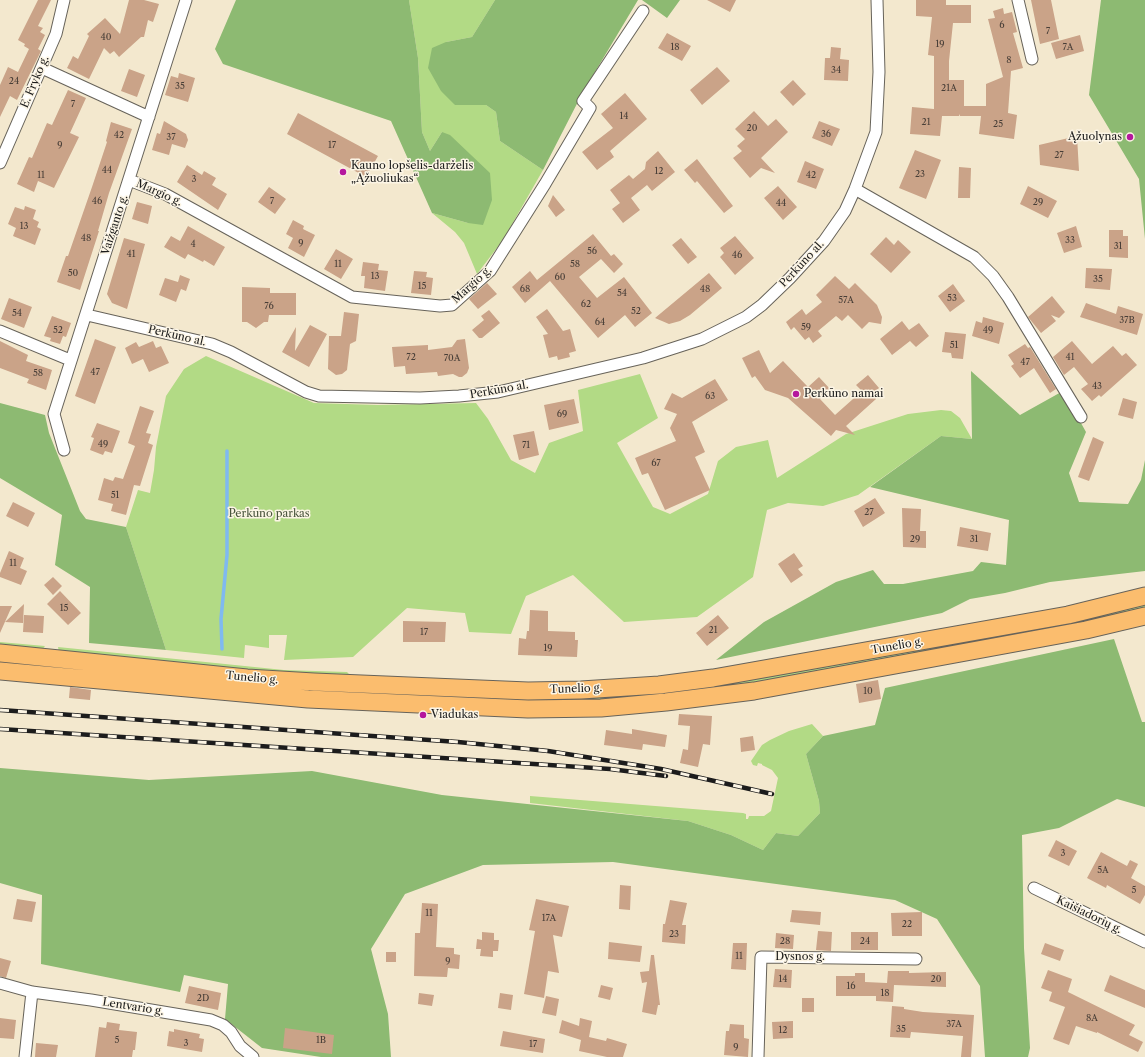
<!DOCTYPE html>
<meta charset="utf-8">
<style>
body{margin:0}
canvas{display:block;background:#f3e8ce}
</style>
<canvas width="1145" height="1057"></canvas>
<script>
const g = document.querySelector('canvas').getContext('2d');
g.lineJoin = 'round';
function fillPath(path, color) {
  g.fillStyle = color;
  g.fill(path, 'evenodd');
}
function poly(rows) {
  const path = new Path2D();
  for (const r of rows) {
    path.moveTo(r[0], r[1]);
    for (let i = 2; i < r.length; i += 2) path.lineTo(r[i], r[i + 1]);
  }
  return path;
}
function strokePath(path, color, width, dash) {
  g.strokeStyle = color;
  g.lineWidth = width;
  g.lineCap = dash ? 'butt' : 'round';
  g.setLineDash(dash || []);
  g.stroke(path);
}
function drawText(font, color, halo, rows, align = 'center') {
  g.font = font + ' "Libre Caslon Text",serif';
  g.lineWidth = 3;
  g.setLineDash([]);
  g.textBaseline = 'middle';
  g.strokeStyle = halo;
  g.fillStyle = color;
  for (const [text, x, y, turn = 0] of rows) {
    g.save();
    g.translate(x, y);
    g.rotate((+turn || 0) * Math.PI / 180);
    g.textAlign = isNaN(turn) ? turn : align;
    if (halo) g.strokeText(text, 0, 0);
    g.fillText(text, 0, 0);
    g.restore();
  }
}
const green = poly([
 [409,0,495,0,472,37,446,42,455,105,486,105,496,112,500,141,543,170,503,240,477,274,464,243,455,232,432,213,468,223,442,132,430,151,422,132,418,58],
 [206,356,314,403,378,405,476,403,488,419,511,460,535,473,549,443,583,431,578,390,640,374,658,418,617,443,653,507,670,514,708,494,718,461,736,447,768,440,777,478,846,434,908,414,941,410,951,411,960,418,972,439,941,436,858,495,823,506,788,503,767,510,753,577,697,617,624,622,573,575,526,596,511,634,469,632,465,613,407,608,353,657,284,660,287,635,269,635,269,648,245,645,244,658,166,650,126,527,138,490,150,493,154,470,156,447,166,396,184,369],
 [1145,604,1145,609,1122,615,767,681,608,701,546,702,272,691,0,664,0,662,216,682,452,695,831,664,878,657,962,641],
 [0,642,45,646,42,650,0,646],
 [58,647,284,670,347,672,352,677,294,674,59,652],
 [812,724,823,736,806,754,819,801,820,813,798,836,776,833,763,850,731,835,688,821,530,803,530,796,743,813,746,814,746,819,748,819,749,816,764,816,771,811,778,778,772,770,762,765,762,764,758,763,757,766,753,765,751,761,762,745,770,740,789,731]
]);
const forest = poly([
 [236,0,409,0,418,58,422,132,430,151,442,132,450,135,490,173,492,200,483,225,468,223,432,213,391,121,223,64,215,49],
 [495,0,638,0,583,92,543,170,500,141,496,112,486,105,455,105,441,91,428,68,432,48,446,42,472,37],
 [642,0,680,0,667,18],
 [1101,0,1145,0,1145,239,1139,179,1089,95],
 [971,371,1020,415,1063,391,1086,432,1069,473,1079,502,1128,504,1141,480,1145,460,1145,571,1050,582,1005,593,970,599,942,613,716,660,764,622,836,582,873,570,884,584,903,584,973,571,981,562,1006,565,1009,520,870,487,941,436,972,439],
 [0,403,45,415,49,433,80,511,86,519,126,527,166,650,89,643,90,587,55,565,62,515,0,478],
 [1114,639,1142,722,1145,722,1145,807,1117,799,1059,828,1022,835,1024,948,1030,1048,1028,1057,985,1057,980,986,937,919,895,900,613,862,483,865,405,894,371,949,388,1014,391,1057,321,1057,262,1048,225,1019,228,984,184,975,180,992,41,964,42,895,0,883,0,768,149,780,312,771,442,795,688,821,731,835,763,850,776,833,798,836,820,813,819,801,806,754,823,736,875,725,885,688]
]);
const stream = poly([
 [222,649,221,619,227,555,227,451]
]);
const building = poly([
 [38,0,51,0,38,26,43,28,40,32,45,35,38,49,41,51,17,100,10,96,0,117,0,85,8,67,18,72,29,49,24,46,25,44,18,40],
 [129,0,144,0,159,4,153,22,148,20,144,37,141,37,119,57,114,51,110,54,104,48,89,79,67,68,73,56,78,59,89,36,87,34,105,18,120,34],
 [707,0,736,0,730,12],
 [916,0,946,0,946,5,971,5,971,23,953,23,949,61,949,80,964,80,964,106,986,106,986,84,1003,77,988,19,995,18,993,11,1003,8,1004,14,1012,12,1017,32,1013,33,1023,68,1011,71,1008,113,1017,115,1014,139,979,134,981,116,960,116,960,114,959,116,942,116,940,136,910,134,912,107,934,109,934,56,928,55,932,17,916,16],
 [1031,0,1051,0,1059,39,1040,44],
 [667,33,691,46,682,61,658,48],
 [1080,35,1084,51,1056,59,1051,43],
 [831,47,841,48,840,59,849,60,848,81,824,80,825,58,830,58],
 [717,67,730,81,702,105,690,90],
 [129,69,145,75,137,97,121,91],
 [179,73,195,78,188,102,165,95,171,76,178,78],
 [793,80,806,94,793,106,780,92],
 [68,90,86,98,70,133,79,137,54,188,38,181,34,192,17,184,29,157,32,158,47,123,52,125],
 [625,93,647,119,610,151,614,157,597,170,582,152,613,128,601,114],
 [754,111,768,126,776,119,788,132,761,158,775,173,761,168,750,178,733,158,742,151,737,146,745,139,735,129],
 [298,113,378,156,366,177,287,134],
 [164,121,186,134,188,140,185,148,172,144,169,155,152,150,157,133,160,134],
 [819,121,840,129,832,146,812,138],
 [111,122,132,129,109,193,98,231,99,231,80,290,57,282,66,256,68,256,92,187,107,142,106,141],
 [1077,136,1079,171,1040,165,1039,145],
 [915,150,941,160,926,199,899,188],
 [658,151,675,172,652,191,647,185,631,198,640,210,623,223,612,209,620,203,610,190,629,175,633,179,645,169,646,162],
 [697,159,733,206,724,213,697,181,695,183,684,170],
 [805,161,824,169,816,189,797,182],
 [187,165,202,175,204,171,216,178,212,185,227,194,218,210,177,182],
 [959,167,971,168,970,198,958,198],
 [778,186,797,207,783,220,764,198],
 [1028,186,1057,201,1048,218,1020,204],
 [269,187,286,199,275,214,258,202],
 [553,195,565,210,556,217,548,206],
 [137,202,152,206,148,224,132,219],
 [25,206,36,210,33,219,39,222,37,227,41,229,35,245,13,236,16,228,8,224,15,207,24,210],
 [293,220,304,226,303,229,315,235,304,257,288,248,293,238,286,234],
 [188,226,225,247,214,266,204,260,203,262,188,254,185,259,164,247,171,236,180,241],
 [1076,226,1082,247,1064,253,1057,233],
 [1109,230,1123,230,1123,236,1128,236,1128,258,1109,257],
 [593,234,611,256,614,254,623,264,614,273,601,259,579,277,597,298,624,277,652,313,635,327,625,315,598,338,550,281,525,303,512,287,530,271,537,280],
 [735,236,754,258,735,275,720,257,724,253,720,248],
 [886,237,894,245,898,240,911,252,891,273,870,254],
 [124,238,145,244,127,309,112,303,107,294],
 [681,238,697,257,688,264,672,245],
 [336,249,353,259,341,279,324,269],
 [363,262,379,264,378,270,388,271,385,291,364,288,365,276,361,276],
 [1086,268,1112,269,1110,290,1085,288],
 [414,271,427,272,426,277,433,278,431,295,411,293],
 [709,273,722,288,690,315,680,321,669,324,655,318],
 [180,275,190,279,186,291,181,289,176,302,159,295,165,278,178,282],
 [835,276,849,289,855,283,877,305,882,317,881,324,869,322,862,329,848,315,842,321,836,316,818,331,822,336,813,343,809,337,805,340,794,327,791,330,786,322,802,309,806,315,822,302,816,295],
 [487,283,497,294,478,309,469,299],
 [953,284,965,301,950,312,938,296],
 [242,287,270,288,270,293,296,293,296,315,269,315,268,322,264,322,256,328,247,322,242,322],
 [1052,296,1065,312,1059,318,1051,315,1056,321,1041,333,1028,317],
 [9,298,32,307,24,328,1,319],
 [1086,303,1116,314,1118,306,1143,314,1137,335,1080,317],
 [547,309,563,331,570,329,576,351,569,353,570,357,558,360,557,356,549,358,543,335,548,334,536,317],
 [489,310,500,323,482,338,479,338,472,330,484,320,481,316],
 [344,312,359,314,356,341,350,344,347,370,342,374,336,375,328,369,329,336,341,336],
 [52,316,71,323,66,337,63,336,60,344,50,341,51,338,44,336],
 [983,317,1004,323,999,344,972,336,976,321,982,323],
 [902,321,909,330,919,323,929,336,916,347,910,341,892,355,880,339],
 [310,325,327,334,309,367,282,352,296,327,295,351],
 [945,332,966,334,963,359,952,358,951,353,942,352],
 [95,339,116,347,95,404,75,396],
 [465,339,469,368,467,373,462,377,459,377,453,374,438,376,437,372,406,374,405,366,394,367,392,347,428,345,428,350,452,347,457,340],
 [0,341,28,355,26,361,52,370,46,390,27,383,29,379,0,368],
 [153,341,156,348,161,346,169,363,149,372,143,359,132,364,125,348,136,342,139,347],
 [1072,341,1092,364,1113,346,1122,356,1126,353,1137,365,1101,397,1099,395,1092,401,1081,389,1088,384,1074,367,1064,375,1053,357],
 [1025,344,1028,348,1030,347,1056,389,1050,393,1034,368,1020,378,1011,366,1014,364,1008,355],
 [759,350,770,373,783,361,808,387,819,377,830,389,820,399,835,415,862,391,856,385,868,375,879,388,872,394,876,399,846,426,855,435,836,430,831,436,788,398,765,390,755,376,752,378,742,358],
 [715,379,728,400,692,422,705,452,695,457,710,490,665,510,648,473,642,475,635,458,676,441,670,428,677,414,664,409,672,393,682,398],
 [1123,398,1137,402,1133,419,1118,415],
 [574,399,579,423,549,430,544,405],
 [140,406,154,411,146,433,151,434,148,443,153,445,140,486,134,485,126,515,111,511,113,504,98,500,104,478,113,481,115,477,123,479,135,446,128,443],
 [97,423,120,431,112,453,105,451,103,455,90,450,94,438,91,437],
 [534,431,539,455,519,460,513,435],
 [1093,437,1104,442,1089,481,1078,477],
 [875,498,885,513,863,527,854,511],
 [13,502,35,513,28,527,6,516],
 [902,508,921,509,920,531,926,531,926,548,903,547],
 [960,527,991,533,988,551,957,546],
 [9,551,24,558,20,568,27,571,21,585,0,577,0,573],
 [794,553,803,566,798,569,803,575,791,583,778,564],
 [53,577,62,586,53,595,44,585],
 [60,591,81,613,68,625,47,604],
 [24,604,23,623,5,622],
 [0,606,12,606,0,633],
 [530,610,548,611,548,631,575,632,575,640,578,640,577,657,518,655,519,638,526,639,527,631,529,631],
 [24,615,44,616,43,633,23,632],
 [718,615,729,628,707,646,696,633],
 [403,621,446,622,445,642,403,642],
 [878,680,881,699,859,703,856,684],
 [70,687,91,690,90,700,69,698],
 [679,714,712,716,710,745,703,744,698,767,680,763,683,749,688,750,690,726,678,725],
 [632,729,667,735,665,747,643,744,642,750,604,745,606,730,632,734],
 [753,736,755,750,741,752,740,738],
 [1056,840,1077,851,1069,866,1048,856],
 [1101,852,1127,866,1130,860,1138,864,1131,878,1145,886,1145,895,1140,904,1107,885,1106,888,1087,878],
 [620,885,631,886,630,910,619,909],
 [17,899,36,902,32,922,13,919],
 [536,899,569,906,562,937,553,935,559,973,548,971,544,998,524,994,535,931,529,930],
 [670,900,687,903,682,925,686,925,685,944,662,942,663,924,665,924],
 [422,903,438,904,436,947,454,948,454,954,460,955,459,969,448,968,447,977,414,976,415,933,420,933],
 [792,910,821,912,820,925,790,922],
 [922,912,922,936,892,936,891,913],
 [818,931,832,932,831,951,816,950],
 [482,932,494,933,494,940,499,940,498,951,493,951,493,957,480,956,481,949,476,949,477,939,482,940],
 [851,932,878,932,878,950,851,950],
 [776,933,794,935,793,949,775,948],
 [609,942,642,946,640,962,608,959],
 [733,943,747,943,746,970,731,969],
 [1045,943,1064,950,1060,961,1041,954],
 [386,952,396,952,396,962,386,962],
 [651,955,654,955,660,1005,658,1005,656,1015,642,1012,647,982,642,983,640,972,649,971],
 [0,958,11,961,6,978,0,976],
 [775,969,792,970,791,988,773,987],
 [1048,970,1072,979,1068,992,1135,1025,1129,1035,1143,1042,1138,1052,1097,1032,1097,1033,1076,1026,1069,1045,1053,1039,1065,1007,1049,1001,1052,992,1041,988],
 [888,971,909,971,909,973,946,972,946,987,894,985,893,1002,876,1001,876,996,836,996,836,976,855,976,855,973,865,973,865,982,887,983],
 [1110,975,1145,990,1145,1008,1104,991],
 [601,985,613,988,610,1000,598,997],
 [189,986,221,993,218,1010,185,1003],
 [419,993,434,995,432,1006,418,1004],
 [500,993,513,995,511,1010,498,1008],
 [546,996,559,999,556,1016,542,1013],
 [802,998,814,998,814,1012,802,1012],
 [892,1006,904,1007,904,1009,923,1012,974,1015,971,1057,961,1057,963,1036,911,1032,910,1038,890,1037],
 [0,1018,16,1020,14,1039,0,1038],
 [580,1018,592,1021,589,1037,606,1041,607,1038,627,1044,623,1057,607,1057,579,1051,581,1040,559,1033,562,1020,579,1026],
 [793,1021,793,1038,773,1039,772,1022],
 [107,1022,120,1024,119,1030,137,1032,135,1050,133,1050,132,1057,95,1057,99,1027,106,1028],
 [730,1024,744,1025,744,1038,749,1039,748,1057,724,1055,726,1031,729,1031],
 [285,1028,334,1035,332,1054,283,1048],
 [174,1029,200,1034,199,1038,204,1039,202,1052,167,1046,169,1031,174,1032],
 [503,1031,545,1039,543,1053,500,1046],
 [36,1043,58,1045,56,1057,35,1057]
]);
const minor = poly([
 [1018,0,1032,59],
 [42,68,149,117],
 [0,163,56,34,64,0],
 [129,180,165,194,352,297,440,306,452,305,490,271,545,184,590,108,583,101,643,11],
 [855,189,974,257,993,276,1008,297,1081,417],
 [87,315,212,344,231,352,306,392,319,396,420,398,459,396,498,392,643,358,702,339,746,317,762,305,790,278,824,241,845,211,855,189,876,132,879,72,877,0],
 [0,331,70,360],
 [64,450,54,414,186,0],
 [1034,888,1145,942],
 [0,983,32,992,91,1000,211,1020,223,1025,231,1032,240,1046,253,1057],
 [25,1057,32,992],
 [758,1057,761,957,916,959]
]);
const primary = poly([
 [0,653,247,678,314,682,528,691,581,690,659,685,713,678,1068,615,1145,596],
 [0,671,308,699,528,709,601,708,666,702,754,691,1086,630,1145,616]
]);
const rail = poly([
 [0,710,458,742,548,751,661,769,772,794],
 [0,729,610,769,666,776]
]);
const markers = [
 [1130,137,4,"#b5179e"],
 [343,172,4,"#b5179e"],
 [796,394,4,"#b5179e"],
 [423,715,4,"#b5179e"]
];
const numberNames = [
 ["6",1002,25],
 ["7",1048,31],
 ["40",106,37],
 ["19",940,44],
 ["18",675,47],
 ["7A",1068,47],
 ["8",1009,60],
 ["34",836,70],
 ["24",14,81],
 ["35",180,86],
 ["21A",949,88],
 ["7",73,104],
 ["14",624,116],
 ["21",926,122],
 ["25",998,124],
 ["20",752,128],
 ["36",826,134],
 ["42",119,135],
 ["37",171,137],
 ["9",60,145],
 ["17",332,145],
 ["27",1059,155],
 ["44",107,170],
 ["12",659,171],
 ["23",920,174],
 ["11",41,175],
 ["42",811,175],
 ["3",194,179],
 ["46",97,201],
 ["7",272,201],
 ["29",1038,202],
 ["44",781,203],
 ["13",24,226],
 ["48",86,238],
 ["33",1070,240],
 ["9",301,243],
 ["4",193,244],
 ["31",1118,246],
 ["56",592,251],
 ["41",131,254],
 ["46",737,255],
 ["11",338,264],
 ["58",575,264],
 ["50",73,273],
 ["13",375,276],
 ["60",560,277],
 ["35",1098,279],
 ["15",422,286],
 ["68",525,289],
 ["48",705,289],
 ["54",622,293],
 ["53",952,298],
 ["57A",846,300],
 ["62",586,304],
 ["76",269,306],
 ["52",636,311],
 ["54",17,313],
 ["37B",1127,320],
 ["64",600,322],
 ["59",806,327],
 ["52",58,330],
 ["49",988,330],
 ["51",954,345],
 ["72",411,357],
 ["41",1070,357],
 ["70A",452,358],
 ["47",1025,362],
 ["47",95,372],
 ["58",38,373],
 ["43",1097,386],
 ["63",710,396],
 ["69",562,414],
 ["49",103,444],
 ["71",526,445],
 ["67",656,463],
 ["51",115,495],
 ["27",869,512],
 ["29",915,539],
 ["31",974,539],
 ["11",13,563],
 ["15",64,608],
 ["21",713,630],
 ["17",424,632],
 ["19",548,648],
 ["10",868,691],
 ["3",1063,853],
 ["5A",1103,870],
 ["5",1134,890],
 ["11",429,913],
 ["17A",549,918],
 ["22",907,924],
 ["23",674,934],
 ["28",785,941],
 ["24",865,941],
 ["11",739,956],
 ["9",448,961],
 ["14",783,979],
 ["20",936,979],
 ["16",851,986],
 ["18",885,993],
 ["2D",203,998],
 ["8A",1092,1018],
 ["37A",954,1024],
 ["35",901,1029],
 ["12",783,1030],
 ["5",117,1040],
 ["1B",321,1040],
 ["3",186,1043],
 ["17",533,1044],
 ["9",736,1047]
];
const streetNames = [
 ["E. Fryko g.",35,82,-67],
 ["Margio g.",159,193,24],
 ["Vaižganto g.",115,225,-72],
 ["Perkūno al.",802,264,-47],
 ["Margio g.",472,285,-42],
 ["Perkūno al.",177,336,13],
 ["Perkūno al.",499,390,-10],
 ["Tunelio g.",897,646,-10],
 ["Tunelio g.",252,678,5],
 ["Tunelio g.",576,689,-2],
 ["Kaišiadorių g.",1089,915,26],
 ["Dysnos g.",800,957],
 ["Lentvario g.",133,1007,9]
];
const poiNames = [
 ["Ąžuolynas",1122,137,"right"],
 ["Kauno lopšelis-darželis",351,166],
 ["„Ąžuoliukas“",351,179],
 ["Perkūno namai",804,394],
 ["Viadukas",431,715]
];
const parkNames = [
 ["Perkūno parkas",269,514]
];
fillPath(green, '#b2da85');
fillPath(forest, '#8dba72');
strokePath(stream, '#7fb9f0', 3.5);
fillPath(building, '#caa388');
strokePath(minor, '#67635a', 13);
strokePath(primary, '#67635a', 19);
strokePath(minor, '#fff', 11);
strokePath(primary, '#fbbd6e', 17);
strokePath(rail, '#1c1c1c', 4.5);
strokePath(rail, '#fcf5e5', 3, [9]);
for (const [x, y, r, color] of markers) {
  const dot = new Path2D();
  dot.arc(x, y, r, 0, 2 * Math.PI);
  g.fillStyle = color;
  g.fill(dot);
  strokePath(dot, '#fcf5e5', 1.5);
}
drawText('9px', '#483e37', null, numberNames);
drawText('11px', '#1c1c1c', '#fcf5e5', streetNames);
drawText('11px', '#1c1c1c', '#fcf5e5', poiNames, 'left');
drawText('11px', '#49553c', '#fcf5e5', parkNames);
</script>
